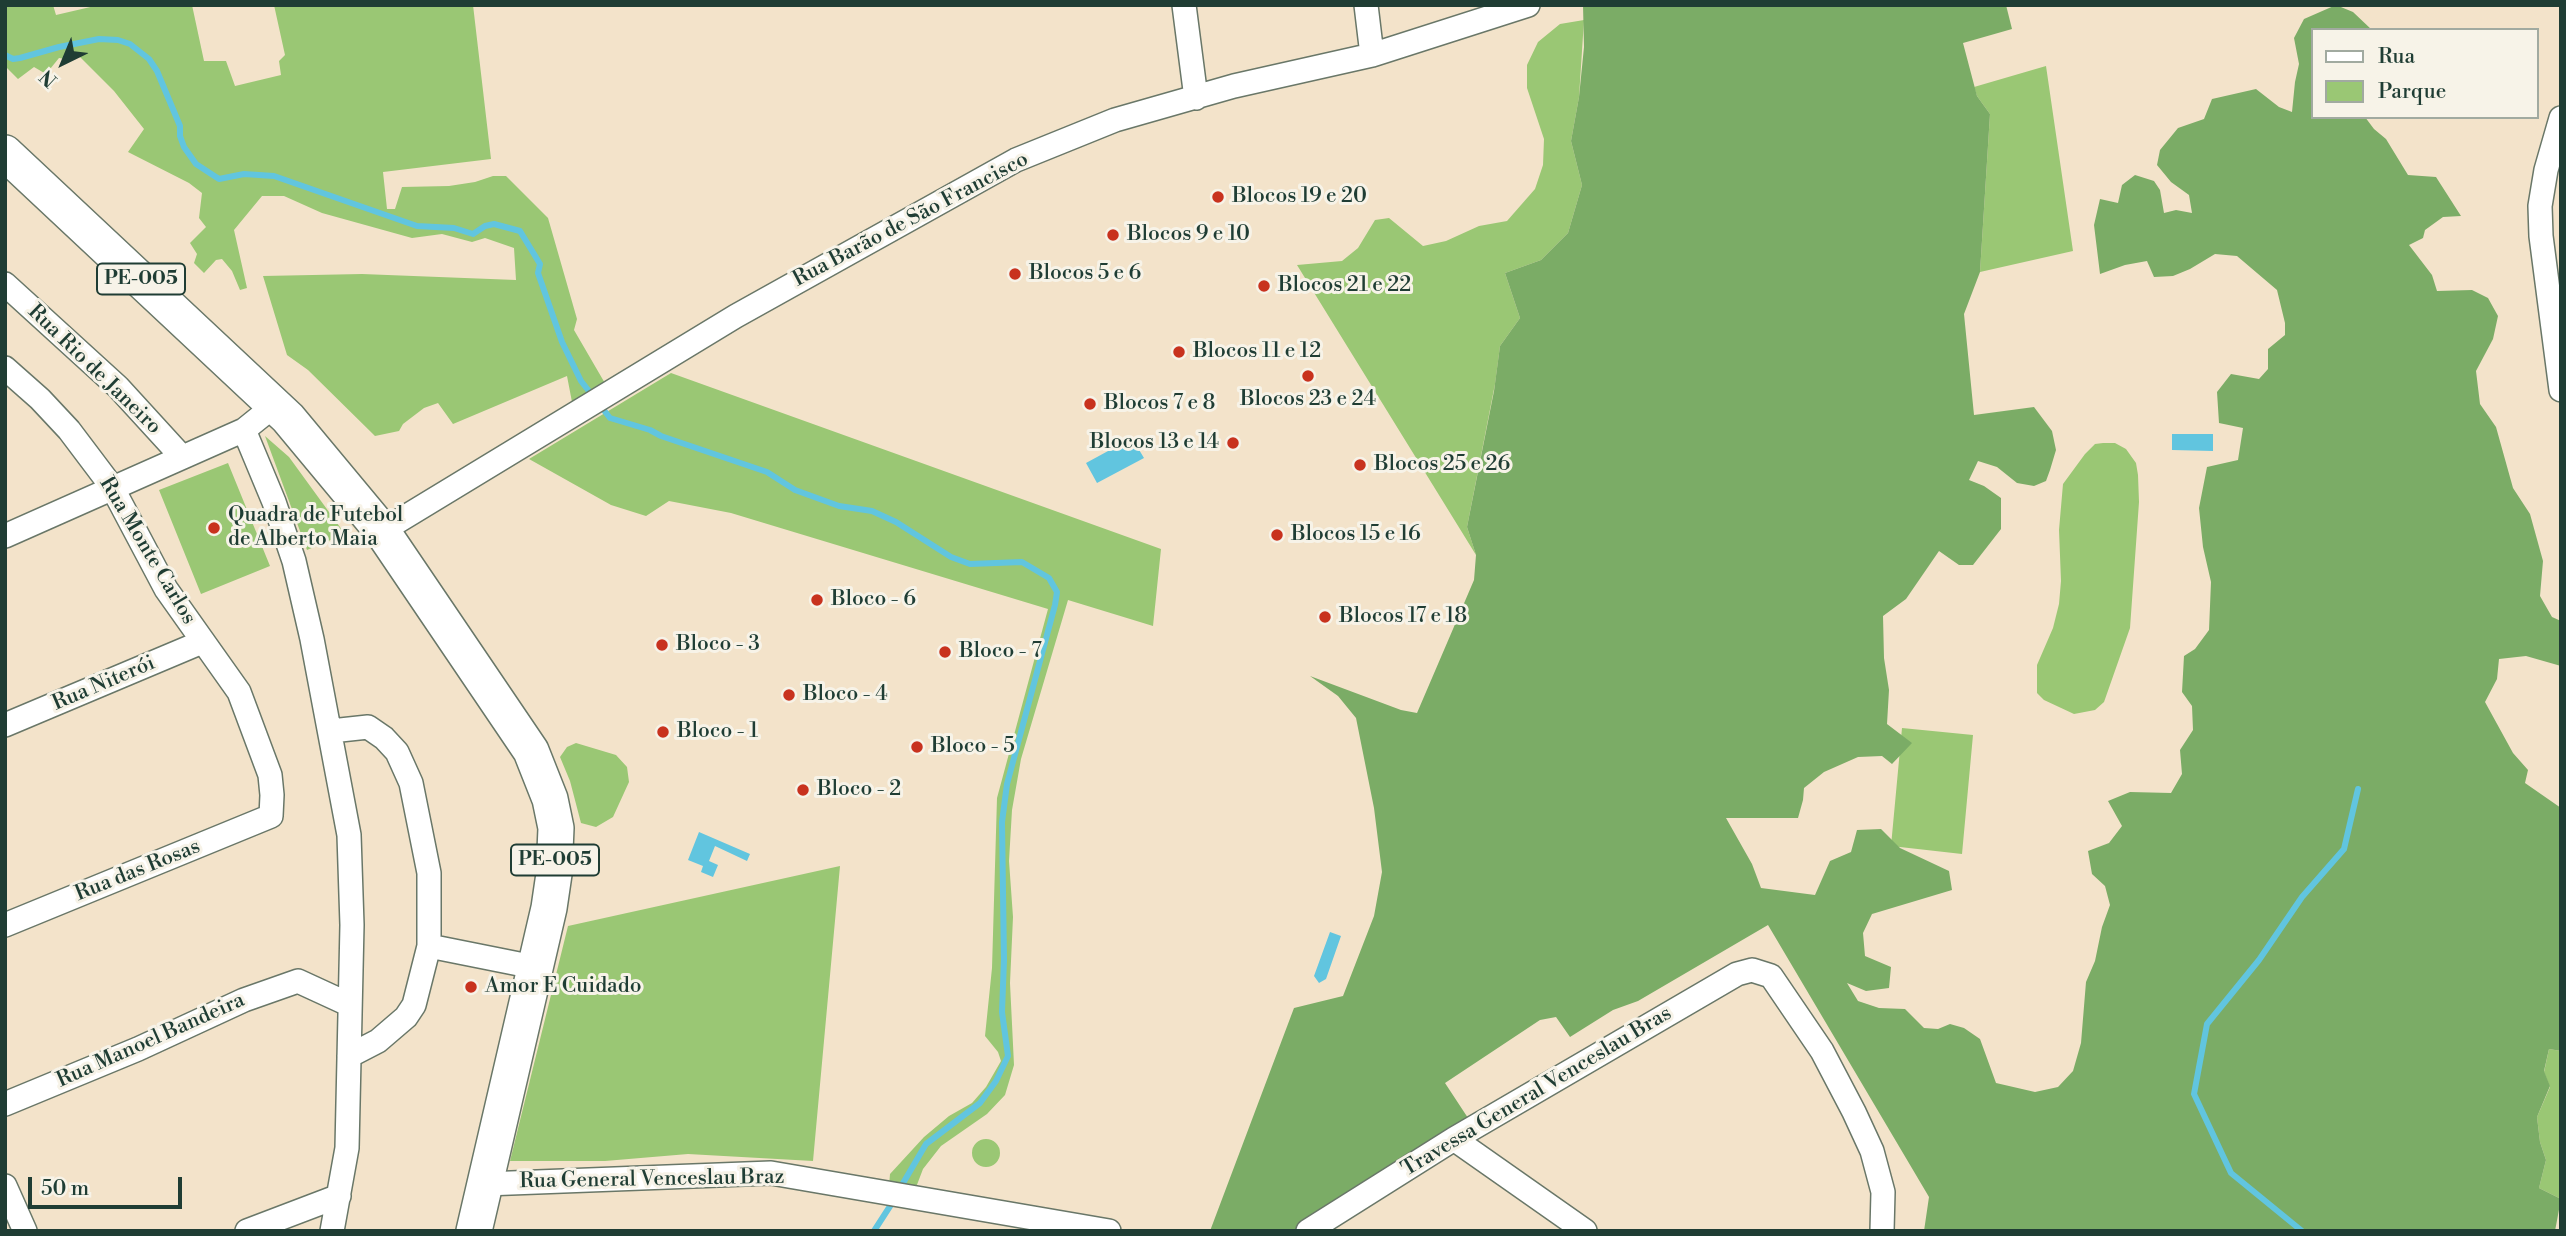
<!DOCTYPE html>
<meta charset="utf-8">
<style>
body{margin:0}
#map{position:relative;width:2566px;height:1236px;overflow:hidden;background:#f3e3ca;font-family:"Libre Bodoni",serif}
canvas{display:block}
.frame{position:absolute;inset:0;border:7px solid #1f3d34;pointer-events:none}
.legend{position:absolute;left:2311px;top:28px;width:228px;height:91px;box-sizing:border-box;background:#f7f3e8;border:2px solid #a1aaa0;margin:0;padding:9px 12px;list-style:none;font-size:21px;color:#1f3d34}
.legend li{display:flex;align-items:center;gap:14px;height:35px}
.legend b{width:35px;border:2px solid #a1aaa0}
.north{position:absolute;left:28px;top:28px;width:70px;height:70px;-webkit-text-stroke:5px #f7f3e8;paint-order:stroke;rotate:223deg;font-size:19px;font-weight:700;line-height:28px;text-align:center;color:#1f3d34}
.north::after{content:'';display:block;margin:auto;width:24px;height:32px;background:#1f3d34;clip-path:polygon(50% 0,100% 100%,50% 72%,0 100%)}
.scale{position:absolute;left:28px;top:1177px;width:154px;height:32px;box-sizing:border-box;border:4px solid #1f3d34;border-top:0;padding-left:9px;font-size:21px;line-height:24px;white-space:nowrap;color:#1f3d34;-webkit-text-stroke:5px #f7f3e8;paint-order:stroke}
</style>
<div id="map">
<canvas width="2566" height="1236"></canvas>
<div class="frame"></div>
<ul class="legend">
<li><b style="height:9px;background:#fff"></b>Rua</li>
<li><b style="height:19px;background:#9ac774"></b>Parque</li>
</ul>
<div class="north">N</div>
<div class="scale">50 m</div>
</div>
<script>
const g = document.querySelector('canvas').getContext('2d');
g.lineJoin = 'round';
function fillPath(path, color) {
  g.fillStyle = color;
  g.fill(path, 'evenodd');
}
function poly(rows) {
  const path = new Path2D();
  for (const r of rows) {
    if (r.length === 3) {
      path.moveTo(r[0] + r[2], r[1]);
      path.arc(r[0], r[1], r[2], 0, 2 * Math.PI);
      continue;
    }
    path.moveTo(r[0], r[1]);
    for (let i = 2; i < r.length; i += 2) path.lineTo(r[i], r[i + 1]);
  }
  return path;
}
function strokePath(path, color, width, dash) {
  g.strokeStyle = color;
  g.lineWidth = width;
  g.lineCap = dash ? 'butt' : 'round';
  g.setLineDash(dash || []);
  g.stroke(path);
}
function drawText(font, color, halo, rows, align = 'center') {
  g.font = font + ' "Libre Bodoni",serif';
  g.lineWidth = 6;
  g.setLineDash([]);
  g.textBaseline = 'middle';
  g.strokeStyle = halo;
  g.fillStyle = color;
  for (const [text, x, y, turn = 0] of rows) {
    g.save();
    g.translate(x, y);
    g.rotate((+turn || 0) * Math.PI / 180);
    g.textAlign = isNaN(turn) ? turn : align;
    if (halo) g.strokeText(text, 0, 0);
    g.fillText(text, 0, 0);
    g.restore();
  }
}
const green = poly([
 [5,5,53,5,56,15,99,5,192,5,204,61,226,61,235,86,281,75,279,61,285,55,274,5,473,5,491,159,383,172,387,209,395,209,402,187,449,186,475,182,493,176,506,176,548,218,577,319,574,330,606,385,572,402,567,376,453,424,438,403,424,408,403,424,399,431,375,436,308,370,287,355,263,276,362,274,516,280,514,248,485,238,472,242,442,234,412,238,322,213,284,196,262,196,234,230,247,288,240,290,232,271,222,259,216,260,204,273,194,263,197,254,190,243,206,227,199,218,202,193,189,183,128,152,144,129,114,91,79,56,70,60,59,58,46,74,34,67,18,79,5,66],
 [1584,20,1579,97,1571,141,1582,185,1568,233,1541,260,1505,273,1520,318,1500,346,1495,384,1467,527,1476,555,1297,265,1342,261,1358,248,1375,220,1389,218,1423,246,1446,241,1479,226,1507,221,1535,189,1543,165,1544,139,1527,88,1527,65,1538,42,1560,24],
 [2046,66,2073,251,1980,272,1990,114,1977,96,1974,87],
 [671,373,1161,549,1153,626,1068,600,1021,759,1012,810,1009,861,1013,917,1010,983,1014,1065,1005,1095,987,1114,941,1146,923,1169,915,1190,889,1186,890,1174,924,1137,949,1116,972,1103,986,1087,1001,1061,998,1052,985,1036,992,968,997,798,1048,609,731,513,669,501,646,516,611,505,529,459],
 [265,436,289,457,345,534,307,550],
 [2103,443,2115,443,2126,449,2136,463,2138,475,2139,502,2130,628,2104,702,2095,710,2074,714,2044,700,2037,693,2037,665,2053,628,2059,604,2061,581,2059,530,2063,484,2085,454,2095,444],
 [228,463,270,566,201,594,159,490],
 [1902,728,1973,735,1962,854,1891,846],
 [576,743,616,755,627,767,629,782,613,817,596,827,581,823,570,781,560,757,567,747],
 [840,866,813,1161,688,1154,605,1161,510,1161,568,926],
 [2549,1049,2561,1051,2561,1199,2539,1188,2546,1160,2540,1142,2537,1117,2550,1087,2544,1072],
 [986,1153,14]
]);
const forest = poly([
 [1583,5,2006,5,2012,29,1963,43,1977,96,1990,114,1980,272,1964,314,1974,415,2034,407,2052,431,2056,450,2050,470,2046,481,2034,486,2017,483,1997,467,1978,461,1969,480,1984,486,2001,498,2001,529,1973,565,1959,565,1939,551,1906,599,1883,616,1884,658,1889,690,1887,724,1912,743,1892,764,1882,756,1858,757,1824,772,1804,788,1803,800,1798,818,1726,818,1752,864,1761,888,1815,895,1830,861,1851,852,1857,830,1881,829,1900,848,1949,871,1952,890,1872,914,1863,933,1865,956,1891,967,1889,988,1866,991,1847,983,1858,1001,1879,1008,1905,1009,1924,1028,1938,1029,1950,1024,1964,1028,1980,1039,1996,1083,2035,1092,2058,1087,2073,1071,2081,1043,2086,982,2095,961,2102,927,2110,905,2105,886,2092,874,2088,851,2109,843,2122,826,2108,801,2130,792,2171,793,2182,774,2180,750,2193,730,2192,706,2182,692,2184,656,2195,649,2209,630,2211,582,2203,547,2199,508,2207,467,2238,460,2243,428,2219,423,2217,392,2231,374,2259,379,2268,369,2268,349,2285,335,2285,323,2277,290,2237,256,2215,254,2190,269,2173,276,2154,277,2147,261,2125,265,2100,274,2094,225,2100,199,2118,203,2122,185,2135,175,2154,181,2160,190,2164,213,2176,210,2192,213,2189,195,2171,182,2157,165,2160,150,2178,128,2204,119,2212,99,2256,89,2279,107,2292,112,2295,82,2299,64,2294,38,2304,19,2336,5,2353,12,2372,30,2312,30,2312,117,2365,117,2374,129,2386,139,2408,175,2436,177,2461,216,2443,217,2425,230,2423,238,2409,245,2432,275,2437,291,2472,290,2488,298,2498,316,2493,339,2476,371,2480,404,2496,427,2513,488,2530,514,2543,561,2540,596,2552,617,2561,621,2561,666,2526,656,2499,659,2497,679,2485,702,2513,753,2528,770,2525,783,2561,808,2561,1051,2549,1049,2544,1071,2550,1086,2537,1117,2540,1142,2546,1160,2539,1188,2561,1199,2555,1231,1924,1231,1929,1197,1768,925,1638,1001,1613,1010,1570,1037,1556,1017,1540,1020,1445,1083,1468,1118,1297,1231,1210,1231,1294,1008,1343,996,1374,916,1382,872,1374,808,1356,718,1338,696,1310,676,1401,710,1417,713,1474,580,1476,555,1467,527,1494,391,1500,346,1520,318,1505,273,1541,260,1568,233,1582,185,1571,141,1579,97,1584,47]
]);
const water = poly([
 [2172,434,2213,434,2213,451,2172,450],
 [1132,438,1144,458,1097,483,1086,463],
 [699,832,750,854,747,861,715,846,709,861,718,865,713,877,701,872,703,866,688,860],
 [1330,932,1341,936,1326,979,1319,983,1314,976]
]);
const stream = poly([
 [5,55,13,59,20,58,59,47,99,39,118,40,130,44,149,59,157,71,180,126,180,136,184,147,196,164,219,179,244,174,274,176,417,226,454,228,473,234,485,226,494,224,520,231,540,264,538,273,562,342,581,381,610,418,650,430,661,436,767,472,795,490,839,506,872,511,896,522,951,557,970,564,1022,562,1049,578,1057,592,1055,605,1007,784,1002,822,1004,960,1002,1012,1008,1056,996,1081,980,1103,926,1144,899,1190],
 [874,1231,894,1200],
 [2302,1231,2231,1173,2194,1094,2207,1024,2259,960,2302,897,2344,849,2358,789]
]);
const minor = poly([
 [1184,5,1196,98],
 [1366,5,1372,55],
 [2561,118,2546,170,2540,206,2541,236,2561,390],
 [5,284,118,387,182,457],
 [5,368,40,399,69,430,112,487,166,589,239,692,270,775,272,795,271,816,5,925],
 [244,430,274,502,294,561,312,639,349,835,352,925,347,1148,332,1231],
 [382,531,736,316,1016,160,1115,120,1234,86,1372,55,1528,5],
 [5,536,244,430,275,405],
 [5,725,202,642],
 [331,731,368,727,384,738,397,752,411,783,429,873,429,946],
 [349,1056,378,1041,406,1017,414,1005,429,946,534,967],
 [5,1104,138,1049,244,1000,298,981,348,1004],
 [1454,1139,1585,1231],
 [485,1184,771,1173,1109,1231],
 [5,1186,25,1231],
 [247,1231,339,1196],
 [1308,1231,1454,1139,1737,974,1752,970,1771,976,1822,1051,1854,1112,1872,1151,1883,1192,1882,1231]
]);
const primary = poly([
 [5,153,288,418,382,531,531,751,550,799,556,828,554,874,549,908,474,1231]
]);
const markers = [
 [1218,197,7,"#c8321e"],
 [1113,235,7,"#c8321e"],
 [1015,274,7,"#c8321e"],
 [1264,286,7,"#c8321e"],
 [1179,352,7,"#c8321e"],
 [1308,376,7,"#c8321e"],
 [1090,404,7,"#c8321e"],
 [1233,443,7,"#c8321e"],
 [1360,465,7,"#c8321e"],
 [214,528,7,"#c8321e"],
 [1277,535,7,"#c8321e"],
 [817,600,7,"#c8321e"],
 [1325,617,7,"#c8321e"],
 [662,645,7,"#c8321e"],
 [945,652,7,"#c8321e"],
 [789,695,7,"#c8321e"],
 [663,732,7,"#c8321e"],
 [917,747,7,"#c8321e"],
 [803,790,7,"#c8321e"],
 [471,987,7,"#c8321e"]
];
const shields = [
 [141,279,88],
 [555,860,88]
];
const shieldNames = [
 ["PE-005",141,279],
 ["PE-005",555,860]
];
const poiNames = [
 ["Blocos 19 e 20",1232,197],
 ["Blocos 9 e 10",1127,235],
 ["Blocos 5 e 6",1029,274],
 ["Blocos 21 e 22",1278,286],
 ["Blocos 11 e 12",1193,352],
 ["Blocos 23 e 24",1308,400,"center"],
 ["Blocos 7 e 8",1104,404],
 ["Blocos 13 e 14",1219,443,"right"],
 ["Blocos 25 e 26",1374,465],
 ["Quadra de Futebol",228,516],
 ["de Alberto Maia",228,540],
 ["Blocos 15 e 16",1291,535],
 ["Bloco - 6",831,600],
 ["Blocos 17 e 18",1339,617],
 ["Bloco - 3",676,645],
 ["Bloco - 7",959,652],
 ["Bloco - 4",803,695],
 ["Bloco - 1",677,732],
 ["Bloco - 5",931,747],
 ["Bloco - 2",817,790],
 ["Amor E Cuidado",485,987]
];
const streetNames = [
 ["Rua Barão de São Francisco",911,220,-28],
 ["Rua Rio de Janeiro",94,370,44],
 ["Rua Monte Carlos",147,551,59],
 ["Rua Niterói",104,684,-23],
 ["Rua das Rosas",138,871,-22],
 ["Rua Manoel Bandeira",151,1041,-24],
 ["Travessa General Venceslau Bras",1537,1092,-31],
 ["Rua General Venceslau Braz",652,1180,-1]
];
fillPath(green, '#9ac774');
fillPath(forest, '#7bac66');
fillPath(water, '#61c5df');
strokePath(stream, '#61c5df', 6);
strokePath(minor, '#697768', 26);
strokePath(primary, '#697768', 38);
strokePath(minor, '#fff', 23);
strokePath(primary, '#fff', 35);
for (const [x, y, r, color] of markers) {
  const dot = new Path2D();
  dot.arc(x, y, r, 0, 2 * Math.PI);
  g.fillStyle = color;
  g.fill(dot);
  strokePath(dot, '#f7f3e8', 2.5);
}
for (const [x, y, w] of shields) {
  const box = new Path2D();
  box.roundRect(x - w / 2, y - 15.5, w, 31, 5);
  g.fillStyle = '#f7f3e8';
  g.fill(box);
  strokePath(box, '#1f3d34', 2);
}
drawText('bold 19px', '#1f3d34', null, shieldNames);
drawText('21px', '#1f3d34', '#f7f3e8', poiNames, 'left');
drawText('21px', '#1f3d34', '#f7f3e8', streetNames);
</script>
